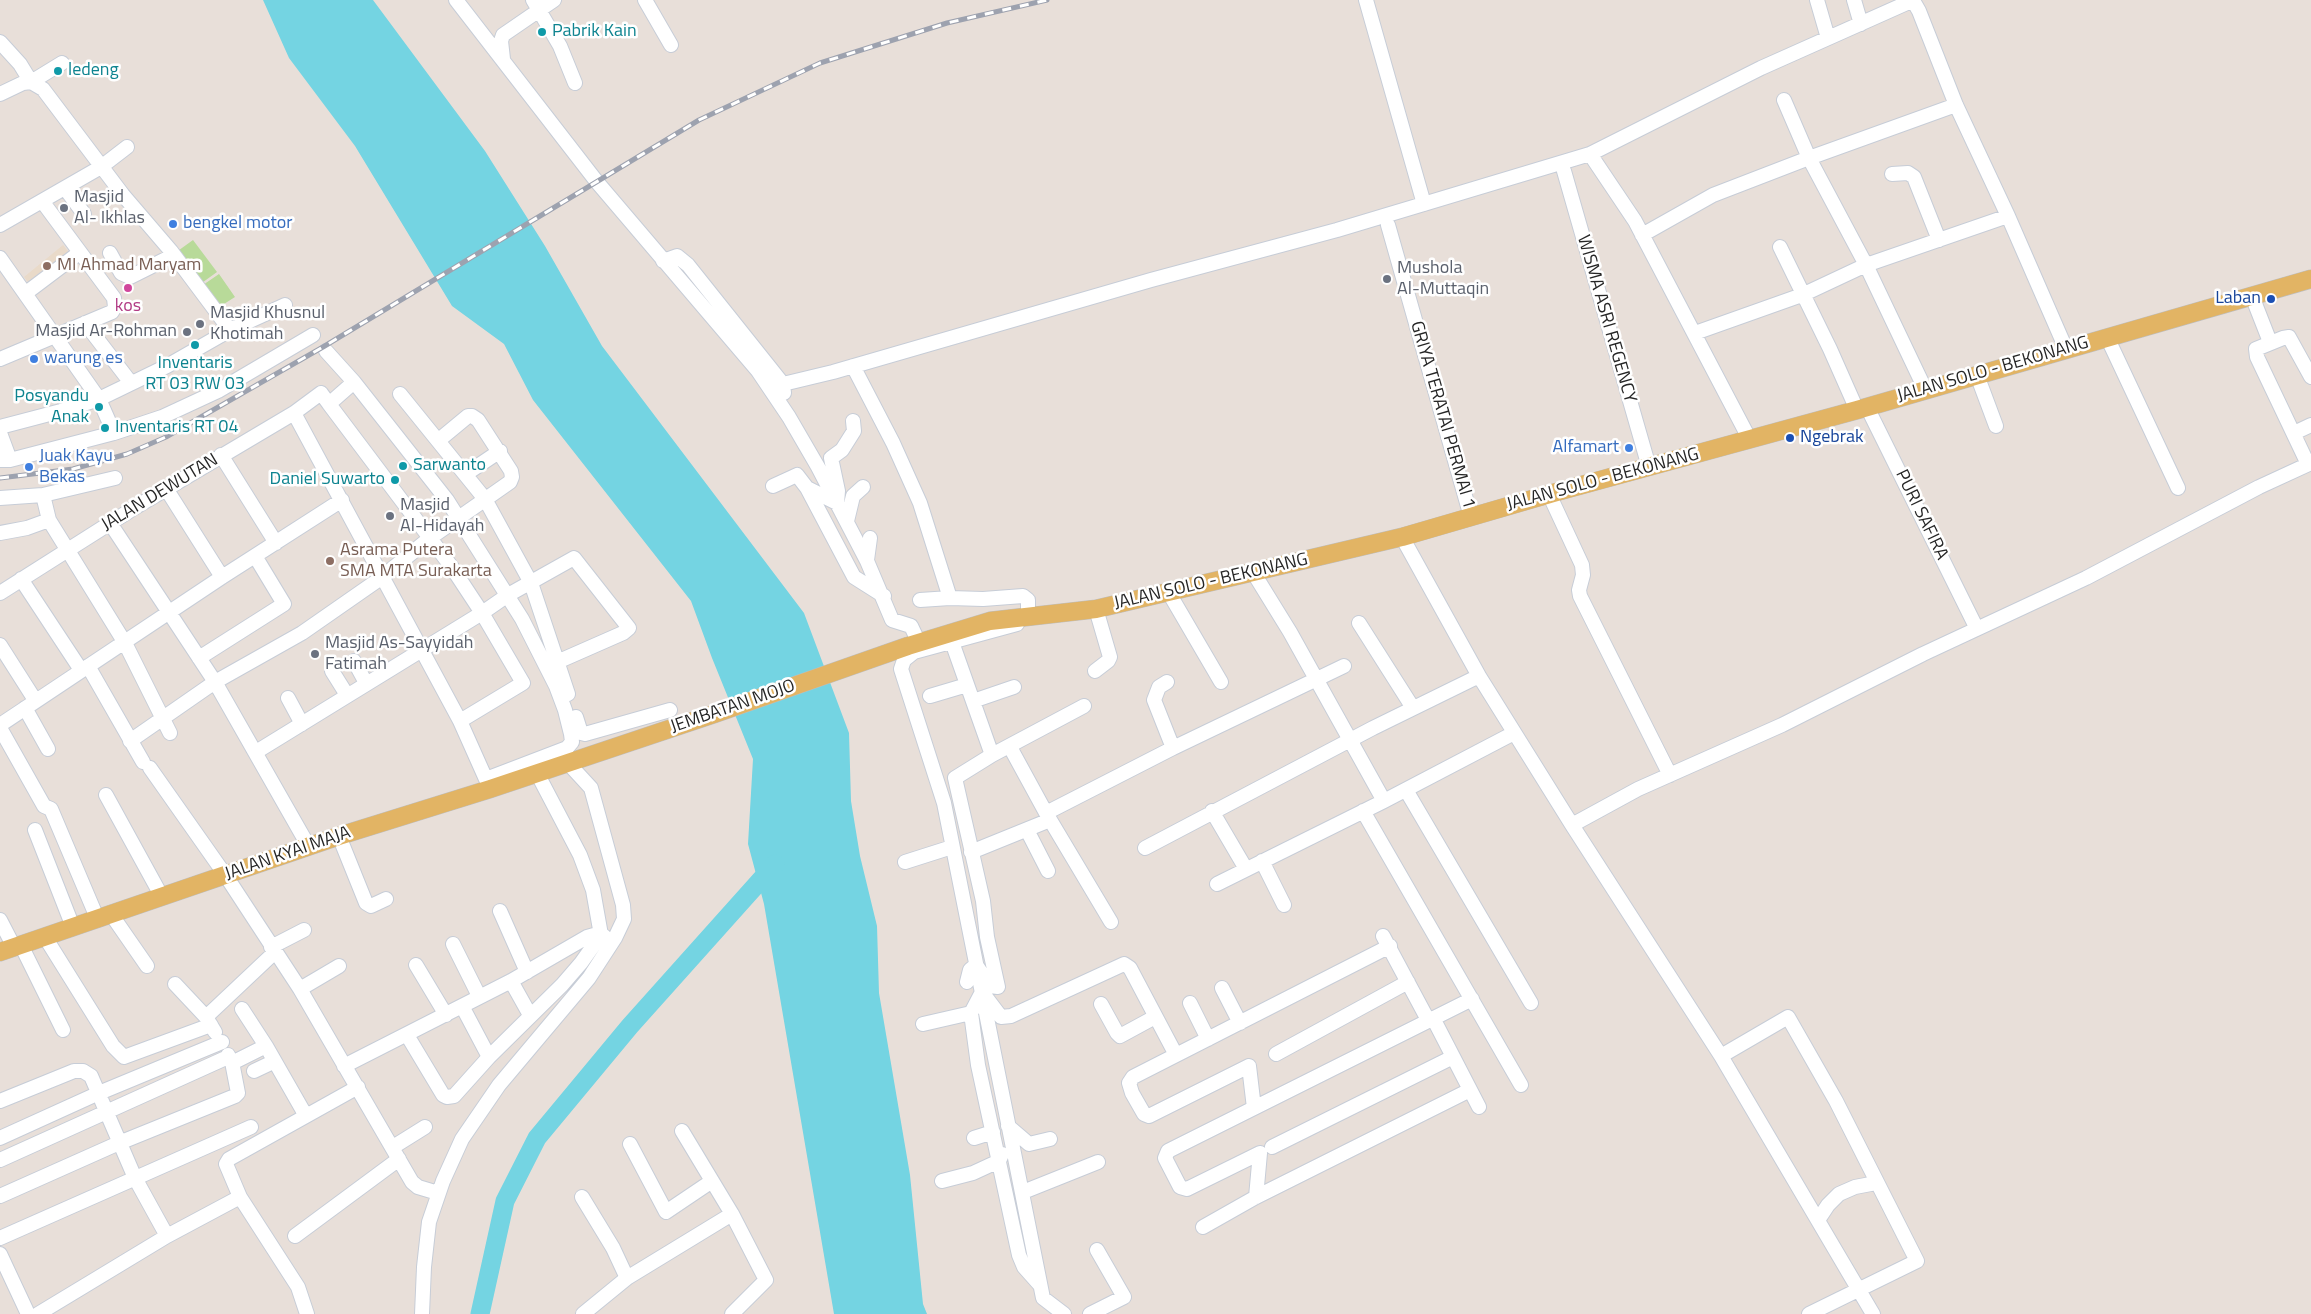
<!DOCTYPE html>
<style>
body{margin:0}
canvas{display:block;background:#e8dfd9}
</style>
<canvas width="2311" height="1314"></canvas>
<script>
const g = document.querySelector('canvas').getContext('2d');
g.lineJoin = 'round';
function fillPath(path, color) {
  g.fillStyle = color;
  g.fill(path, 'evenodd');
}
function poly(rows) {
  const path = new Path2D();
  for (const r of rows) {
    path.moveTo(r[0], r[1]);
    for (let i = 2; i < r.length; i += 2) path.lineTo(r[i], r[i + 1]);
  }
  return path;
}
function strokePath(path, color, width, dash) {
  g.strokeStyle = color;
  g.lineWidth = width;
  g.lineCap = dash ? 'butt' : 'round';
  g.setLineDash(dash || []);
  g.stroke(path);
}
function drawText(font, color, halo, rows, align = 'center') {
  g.font = font + ' "Titillium Web",sans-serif';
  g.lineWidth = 5;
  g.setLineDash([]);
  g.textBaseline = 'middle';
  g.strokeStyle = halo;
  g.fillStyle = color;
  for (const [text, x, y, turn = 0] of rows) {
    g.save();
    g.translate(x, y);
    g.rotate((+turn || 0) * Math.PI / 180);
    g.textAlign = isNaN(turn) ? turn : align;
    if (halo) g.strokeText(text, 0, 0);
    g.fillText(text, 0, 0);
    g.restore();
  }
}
const education = poly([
 [63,245,71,255,32,287,24,277]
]);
const green = poly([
 [193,240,217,272,199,285,175,253],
 [219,274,235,297,216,309,200,287]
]);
const water = poly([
 [263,0,373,0,485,151,545,246,602,346,804,613,849,733,851,801,860,856,877,926,879,993,910,1175,923,1304,927,1314,834,1314,764,904,748,844,753,759,712,658,691,601,533,400,504,344,452,306,355,146,289,58]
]);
const river = poly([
 [480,1314,505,1201,537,1138,630,1026,775,864]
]);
const minor = poly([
 [456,0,597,182,758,371,789,417,818,467,867,561,892,620,911,626,919,643],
 [533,0,560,46,575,83],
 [645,0,671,45],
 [1366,0,1424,204],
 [1817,0,1828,38],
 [1854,0,1861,24],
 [0,42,20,64,31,82,62,63],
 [503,59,501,41,503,35,554,0],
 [0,94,23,83,31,82,43,89,123,195,171,251,230,330],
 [1784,100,1809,158,1866,265,1925,389],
 [1590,154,1635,221,1750,440],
 [1564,171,1649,467],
 [1892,174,1908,173,1914,177,1939,240],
 [65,188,84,214],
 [0,225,101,167,127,147],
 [1388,225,1471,517],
 [1642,235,1713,195,1809,158,1956,105],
 [1780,247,1830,349,1857,410],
 [110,253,121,273,130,277,174,255],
 [0,258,99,399,114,433],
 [663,261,677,256,688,265,783,384,784,393],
 [26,293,79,253],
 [2252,296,2270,342],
 [85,323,131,383],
 [1695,333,1802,295,1866,265,2008,216],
 [2107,337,2178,488],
 [326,351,354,382,447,500,522,619,556,686,565,710,571,734,572,742,567,748,486,779],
 [0,359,112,312,115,307,114,298,42,201],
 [853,366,893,443,920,503,950,598,920,600],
 [1977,375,1996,426],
 [354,382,329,404,451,566,482,613,523,683,460,721],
 [783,384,833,372,1151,280,1337,230,1590,154,1761,68,1909,2,1915,4,1919,11,1956,105,2008,216,2066,349],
 [400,394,485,499,531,583,568,694],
 [1867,407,1974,623],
 [294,413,460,721,489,786],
 [0,427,61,411,99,399,167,366,230,330,285,305],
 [0,433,10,460],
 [2294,433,2311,425],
 [221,455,276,543],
 [0,460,10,460,114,433,162,417,218,391,313,335],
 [2306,460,2257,357,2256,349,2283,338,2289,337,2311,377],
 [466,474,500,451],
 [773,486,797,475,807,488,837,503,838,491,831,458,842,450,854,431,853,421],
 [807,488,854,577,884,596],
 [167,490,222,577],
 [1549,494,1582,565,1583,575,1579,590,1580,596,1670,775],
 [43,495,49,520,125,643,170,733],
 [0,498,43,495,115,478],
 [847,521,853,496,863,487],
 [110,523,215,682,309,847],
 [0,533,27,528,49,520],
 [1402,537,1479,676,1572,825,1721,1056,1873,1314],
 [867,560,870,538],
 [1253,572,1290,632,1384,801],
 [21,579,81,670],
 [0,593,134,508,294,413,321,393,329,404],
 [1169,593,1221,682],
 [950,598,983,599,1023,596,1028,600,1028,616],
 [1359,623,1413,708],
 [1017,624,914,652,904,660,901,669,944,803,1043,1298,1064,1314],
 [952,642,992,755],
 [0,645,35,700],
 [199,658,284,604,255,556],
 [354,661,366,683],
 [88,666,143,762],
 [332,671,347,695],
 [1095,671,1108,661,1110,657,1096,609],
 [1167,682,1159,687,1154,700,1173,748],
 [930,696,967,685],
 [288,698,302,724],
 [973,701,1014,687],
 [25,708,48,749],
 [576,717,581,733,585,734,670,710],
 [0,725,222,577,342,500],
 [0,728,44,806,51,809,98,920],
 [130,741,215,682,302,633,381,578,430,538,510,482,512,477,511,471,478,420,472,416,468,416,439,440],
 [1010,747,1046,813,1111,922],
 [256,752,482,613,508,595,574,558,629,628,623,633,557,662],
 [150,768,226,876,300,989,412,1182,418,1187,438,1193],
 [1406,790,1531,1003],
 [106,795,162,897],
 [1212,811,1246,869],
 [1363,811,1521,1085],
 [1046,813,1173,748,1344,666],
 [1572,825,1638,789,1782,725,1923,654,2086,578,2259,487,2311,463],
 [35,830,73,927],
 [1027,830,1048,871],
 [339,836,366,903,371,906,386,899],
 [1145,848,1373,728,1479,676],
 [971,852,1050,820],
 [1262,861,1284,905],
 [905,862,952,847],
 [1217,884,1384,801,1514,733],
 [500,911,527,972],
 [111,914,147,966],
 [0,920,14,947],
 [1383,936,1428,1020],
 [45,937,113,1046,124,1057,211,1025],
 [453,944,479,996],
 [21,945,63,1030],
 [271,947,304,930],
 [416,965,446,1015],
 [511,981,530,1015],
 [967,982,970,970,976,965,990,986,998,987,987,937,983,901,955,778,992,755,1084,706],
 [175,984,206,1017,215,1032],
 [1222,988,1240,1023],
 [300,989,339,966],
 [1190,1003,1208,1039],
 [1101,1004,1117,1033,1120,1036,1155,1017],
 [462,1006,489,1057],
 [242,1009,266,1046],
 [206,1017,275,952],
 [1433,1018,1479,1107],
 [923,1024,971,1013],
 [407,1035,443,1095,447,1097,454,1096,489,1057,562,985,581,963,601,935,593,890,580,855,537,773],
 [1276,1054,1408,982],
 [228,1055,231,1061,234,1062,266,1046,306,1116],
 [1721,1056,1788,1017,1836,1101,1917,1261,1809,1314],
 [344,1066,511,981,587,937,594,935,604,936],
 [254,1071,273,1062],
 [0,1101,74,1071,83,1071,91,1076,135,1178,167,1236],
 [1254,1108,1249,1066,1149,1116,1144,1114,1132,1093,1129,1083,1133,1077,1390,946],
 [1008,1126,1029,1144,1050,1139],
 [682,1131,732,1214],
 [0,1138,99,1093,222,1042],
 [974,1138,993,1132],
 [630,1144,666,1212,712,1181],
 [393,1147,425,1127],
 [1272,1147,1453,1057],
 [1260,1153,1187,1189,1180,1187,1165,1158,1168,1151,1472,999],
 [0,1160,228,1057],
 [942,1181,973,1173,999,1161,1002,1154],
 [1023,1192,1098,1162],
 [0,1196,119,1143,235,1096,238,1093,232,1062],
 [582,1197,613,1248,627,1278],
 [1256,1197,1260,1153],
 [1818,1220,1828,1205,1839,1194,1855,1187,1876,1183],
 [1203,1227,1256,1197,1470,1090],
 [295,1236,399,1159],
 [0,1238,251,1127],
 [0,1254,28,1314],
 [1040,1285,1024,1267,1019,1255,978,1065,971,1013,982,992,1001,1017,1011,1016,1124,964,1130,968,1176,1055],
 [38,1314,167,1236,240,1197],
 [307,1314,298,1287,240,1197,226,1164,229,1159,358,1087],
 [422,1314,424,1267,429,1222,443,1181,462,1139,499,1085,589,978,615,938,624,919,623,905,591,788,568,763],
 [583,1314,627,1278,732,1214,766,1280,732,1314],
 [1090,1314,1124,1297,1097,1250]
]);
const major = poly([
 [0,952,339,836,490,789,714,714,908,646,990,621,1096,609,1402,537,1560,491,1857,410,2311,279]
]);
const rail = poly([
 [0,478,73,469,127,454,166,437,323,347,699,120,820,63,947,23,1047,0]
]);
const markers = [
 [542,32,5,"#0f9aa8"],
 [58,71,5,"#0f9aa8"],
 [64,208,5,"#6b7280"],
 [173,224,5,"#3f7fe0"],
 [47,266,5,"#8d6e63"],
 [1387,279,5,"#6b7280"],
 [128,288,5,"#d1479c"],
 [2271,299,5,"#1a4fb4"],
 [200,324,5,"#6b7280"],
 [187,332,5,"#6b7280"],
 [195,345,5,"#0f9aa8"],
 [34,359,5,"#3f7fe0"],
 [99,407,5,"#0f9aa8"],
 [105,428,5,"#0f9aa8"],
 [1790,438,5,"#1a4fb4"],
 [1629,448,5,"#3f7fe0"],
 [403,466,5,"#0f9aa8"],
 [29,467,5,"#3f7fe0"],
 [395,480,5,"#0f9aa8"],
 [390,516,5,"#6b7280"],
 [330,561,5,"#8d6e63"],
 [315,654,5,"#6b7280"]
];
const cultureNames = [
 ["Pabrik Kain",552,32],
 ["ledeng",68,71],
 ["Inventaris",195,364,"center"],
 ["RT 03 RW 03",195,385,"center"],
 ["Posyandu",89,397,"right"],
 ["Anak",89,418,"right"],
 ["Inventaris RT 04",115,428],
 ["Sarwanto",413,466],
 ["Daniel Suwarto",385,480,"right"]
];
const worshipNames = [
 ["Masjid",74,198],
 ["Al- Ikhlas",74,219],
 ["Mushola",1397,269],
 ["Al-Muttaqin",1397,290],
 ["Masjid Khusnul",210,314],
 ["Khotimah",210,335],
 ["Masjid Ar-Rohman",177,332,"right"],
 ["Masjid",400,506],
 ["Al-Hidayah",400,527],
 ["Masjid As-Sayyidah",325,644],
 ["Fatimah",325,665]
];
const shopNames = [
 ["bengkel motor",183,224],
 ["warung es",44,359],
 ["Alfamart",1619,448,"right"],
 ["Juak Kayu",39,457],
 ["Bekas",39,478]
];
const educationNames = [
 ["MI Ahmad Maryam",57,266],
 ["Asrama Putera",340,551],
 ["SMA MTA Surakarta",340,572]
];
const transitNames = [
 ["Laban",2261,299],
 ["Ngebrak",1800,438,"left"]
];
const hotelNames = [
 ["kos",128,307]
];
const streetNames = [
 ["WISMA ASRI REGENCY",1606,319,74],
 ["JALAN SOLO - BEKONANG",1993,370,-16],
 ["GRIYA TERATAI PERMAI 1",1442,415,74],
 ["JALAN SOLO - BEKONANG",1603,480,-15],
 ["JALAN DEWUTAN",160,493,-31],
 ["PURI SAFIRA",1921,515,64],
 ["JALAN SOLO - BEKONANG",1211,582,-13],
 ["JEMBATAN MOJO",733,707,-19],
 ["JALAN KYAI MAJA",288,854,-19]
];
fillPath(education, '#e9dac9');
fillPath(green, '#b8da99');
fillPath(water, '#74d4e2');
strokePath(river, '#74d4e2', 19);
strokePath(minor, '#c7cdd7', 16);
strokePath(major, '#bebebe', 19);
strokePath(minor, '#fff', 14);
strokePath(major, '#e2b464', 18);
strokePath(rail, '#9da2af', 5);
strokePath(rail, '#fff', 3, [9]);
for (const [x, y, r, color] of markers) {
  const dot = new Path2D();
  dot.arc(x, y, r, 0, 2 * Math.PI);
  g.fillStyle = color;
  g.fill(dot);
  strokePath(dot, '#fff', 2);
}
drawText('18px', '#0d838f', '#fff', cultureNames, 'left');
drawText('18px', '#5b616d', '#fff', worshipNames, 'left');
drawText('18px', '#366cbe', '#fff', shopNames, 'left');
drawText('18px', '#785e54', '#fff', educationNames, 'left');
drawText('18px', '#164399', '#fff', transitNames, 'right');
drawText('18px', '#b23c85', '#fff', hotelNames);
drawText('18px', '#262626', '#fff', streetNames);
</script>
